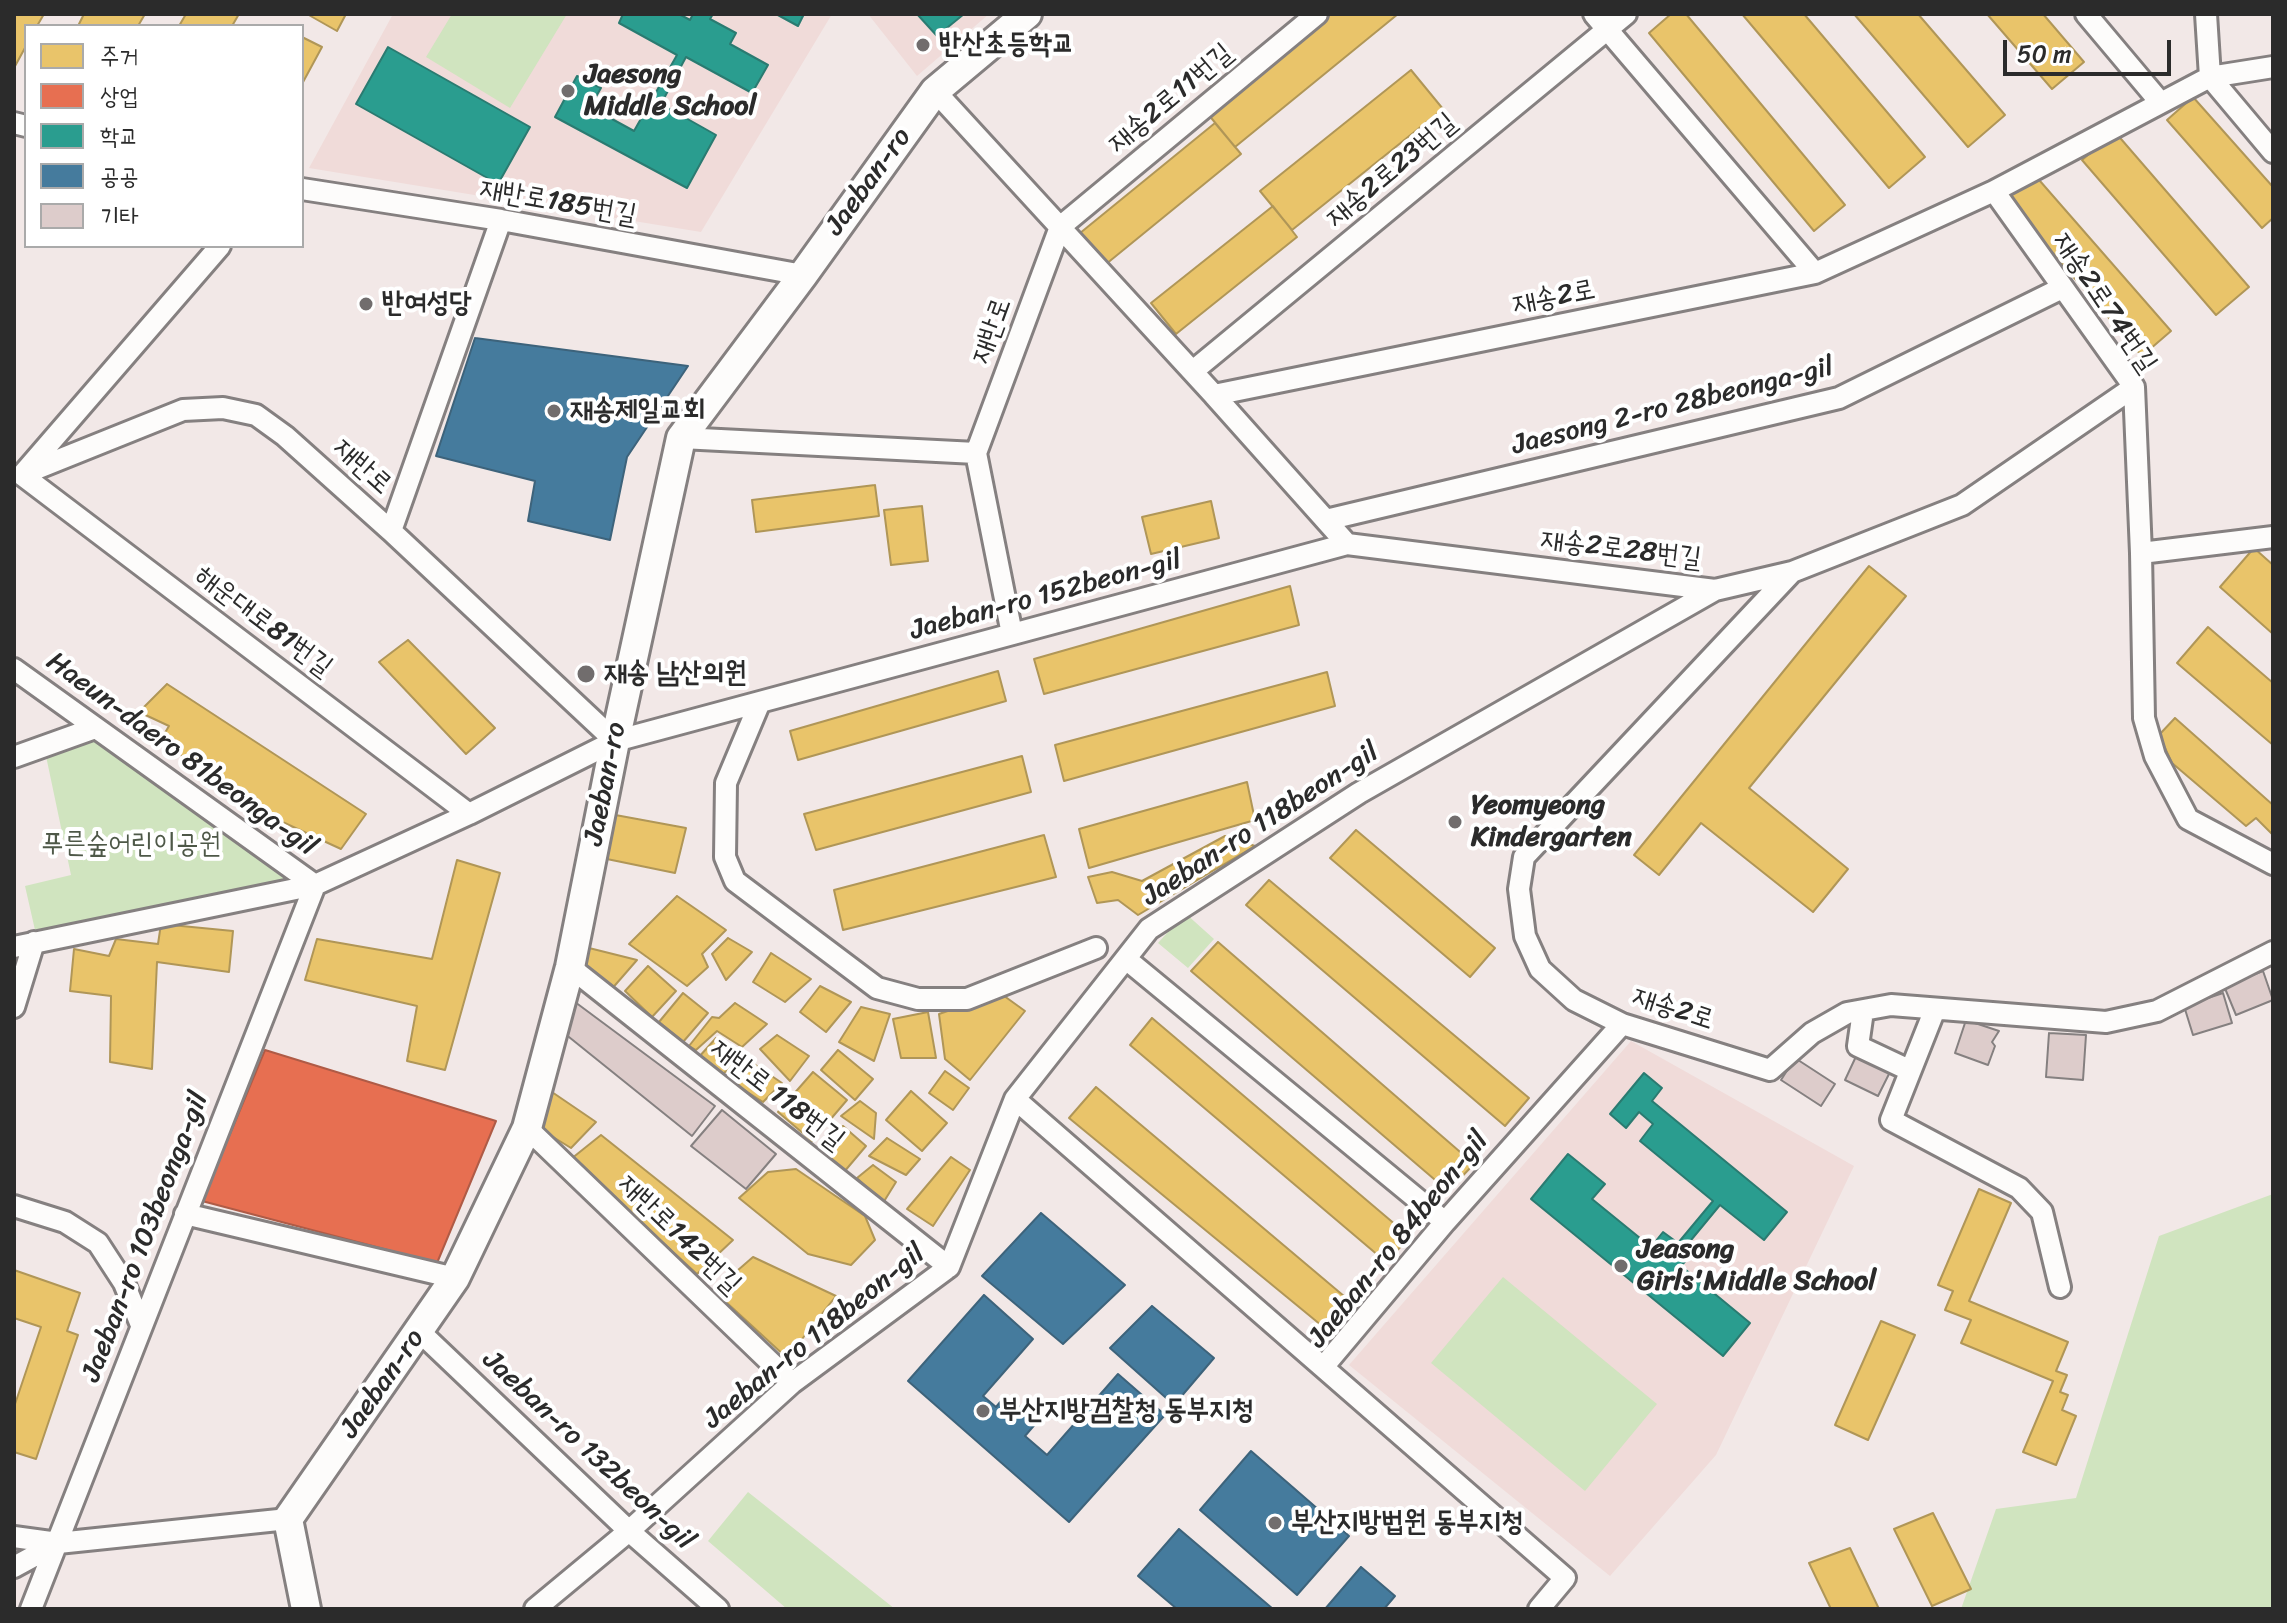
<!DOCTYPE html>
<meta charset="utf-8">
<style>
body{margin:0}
#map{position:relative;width:2287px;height:1623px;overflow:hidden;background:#f2e8e7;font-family:Sriracha,"Poor Story",sans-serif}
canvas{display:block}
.frame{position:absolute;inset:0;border:16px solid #2b2b2b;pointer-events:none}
.legend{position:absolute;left:24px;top:24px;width:280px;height:224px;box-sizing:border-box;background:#fff;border:2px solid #aaa;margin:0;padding:10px 14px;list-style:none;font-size:24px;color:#2b2b2b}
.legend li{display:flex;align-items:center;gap:16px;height:40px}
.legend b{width:40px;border:2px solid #aaa}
.scale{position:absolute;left:2003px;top:40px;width:168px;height:36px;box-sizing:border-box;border:4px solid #2b2b2b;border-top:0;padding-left:10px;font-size:24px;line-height:28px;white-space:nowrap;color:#2b2b2b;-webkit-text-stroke:6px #fff;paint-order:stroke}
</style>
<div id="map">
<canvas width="2287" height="1623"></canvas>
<div class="frame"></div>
<ul class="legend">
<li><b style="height:22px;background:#e9c46a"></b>주거</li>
<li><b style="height:22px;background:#e76f51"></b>상업</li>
<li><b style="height:22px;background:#2a9d8f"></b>학교</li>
<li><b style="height:22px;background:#457b9d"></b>공공</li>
<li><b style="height:22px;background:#ddcccb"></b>기타</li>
</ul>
<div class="scale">50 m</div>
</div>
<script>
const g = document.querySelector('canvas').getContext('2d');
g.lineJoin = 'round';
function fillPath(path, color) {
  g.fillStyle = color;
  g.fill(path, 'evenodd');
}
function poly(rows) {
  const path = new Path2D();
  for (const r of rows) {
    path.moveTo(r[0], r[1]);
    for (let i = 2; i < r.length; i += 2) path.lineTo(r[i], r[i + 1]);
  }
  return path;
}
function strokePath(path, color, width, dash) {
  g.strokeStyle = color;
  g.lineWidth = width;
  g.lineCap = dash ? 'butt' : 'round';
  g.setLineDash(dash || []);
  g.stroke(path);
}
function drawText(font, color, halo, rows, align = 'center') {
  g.font = font + ' Sriracha,"Poor Story",sans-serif';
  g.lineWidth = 8;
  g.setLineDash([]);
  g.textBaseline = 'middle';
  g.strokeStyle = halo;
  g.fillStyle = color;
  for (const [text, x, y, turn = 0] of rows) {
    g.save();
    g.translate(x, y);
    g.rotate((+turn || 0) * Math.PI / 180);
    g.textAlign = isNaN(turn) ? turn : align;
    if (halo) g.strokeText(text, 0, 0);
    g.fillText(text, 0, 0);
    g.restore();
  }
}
const built = poly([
 [393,14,832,14,701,232,309,168],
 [868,14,989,14,917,76],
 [1631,1041,1854,1166,1716,1455,1610,1576,1349,1365]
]);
const green = poly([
 [452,14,567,14,510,108,426,57],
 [92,739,290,879,35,930,25,886,71,875,46,756],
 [1185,913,1214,939,1188,968,1158,943],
 [2273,1194,2273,1609,1961,1609,1996,1509,2076,1498,2159,1236],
 [1503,1277,1657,1404,1585,1491,1431,1363],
 [748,1492,895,1609,787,1609,708,1541]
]);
const homes = poly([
 [14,14,44,14,37,26,26,26,26,46,14,68,14,14],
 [84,14,145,14,138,26,78,26,84,14],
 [186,14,239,14,232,26,179,26,186,14],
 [307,14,346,14,337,31,307,14],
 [1331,14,1398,14,1235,147,1208,114,1331,14],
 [1671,14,1686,14,1845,205,1814,231,1649,33,1671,14],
 [1742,14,1804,14,1925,157,1889,188,1742,14],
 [1854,14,1918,14,2005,115,1968,147,1854,14],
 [1987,14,2043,14,2084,62,2052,89,1987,14],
 [302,37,322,47,302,84,302,37],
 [1411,70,1443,109,1292,230,1260,191,1411,70],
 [2193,97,2273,187,2273,218,2262,228,2167,120,2193,97],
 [1215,123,1241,154,1100,269,1074,238,1215,123],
 [2115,132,2249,287,2216,315,2082,160,2115,132],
 [2033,173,2171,331,2142,356,2005,198,2033,173],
 [1273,206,1297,237,1176,334,1151,303,1273,206],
 [875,485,879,516,756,532,752,500,875,485],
 [1211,501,1219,538,1151,554,1142,517,1211,501],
 [922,506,928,561,891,565,884,510,922,506],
 [2254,548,2273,565,2273,634,2220,587,2254,548],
 [1869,566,1906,596,1749,788,1848,869,1813,912,1701,823,1659,875,1634,855,1869,566],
 [1290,586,1299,625,1044,694,1034,659,1290,586],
 [2208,627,2273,683,2273,745,2177,663,2208,627],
 [408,640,495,728,466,754,379,662,408,640],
 [998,671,1006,701,798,760,790,731,998,671],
 [1327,672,1335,706,1064,781,1055,745,1327,672],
 [167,684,366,814,341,849,276,819,160,741,169,726,139,712,167,684],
 [2175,718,2273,805,2273,835,2256,818,2246,826,2172,763,2159,735,2175,718],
 [1022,756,1031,792,816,850,804,814,1022,756],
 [1247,782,1255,820,1089,868,1079,829,1247,782],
 [610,814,686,828,675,873,602,858,610,814],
 [1356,830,1495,948,1470,977,1330,858,1356,830],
 [1044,835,1056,877,843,930,834,890,1044,835],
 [1225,836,1255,846,1138,915,1118,900,1097,903,1088,877,1112,872,1142,881,1225,836],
 [457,860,500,873,445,1070,407,1061,417,1006,305,980,317,939,432,959,457,860],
 [1269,880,1529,1098,1505,1126,1246,905,1269,880],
 [677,896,726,930,702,954,708,967,687,986,629,944,677,896],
 [161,924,233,931,229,972,157,962,152,1069,110,1062,111,996,70,991,74,949,109,956,116,939,158,944,161,924],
 [728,938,752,952,726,980,712,954,728,938],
 [1218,942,1474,1164,1448,1191,1191,971,1218,942],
 [589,948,637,960,610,991,576,962,589,948],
 [771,953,811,979,785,1002,753,982,771,953],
 [648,966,676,991,652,1017,625,991,648,966],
 [820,986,851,1002,826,1032,800,1012,820,986],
 [683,993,708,1013,683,1042,659,1022,683,993],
 [1000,993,1025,1011,970,1080,945,1059,939,1014,1000,993],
 [735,1003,767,1024,742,1047,717,1031,696,1050,689,1046,712,1017,719,1018,735,1003],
 [861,1007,890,1014,874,1061,839,1042,861,1007],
 [928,1012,936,1058,901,1058,893,1019,928,1012],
 [1152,1018,1410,1237,1386,1262,1130,1045,1152,1018],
 [777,1035,809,1056,790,1081,760,1049,777,1035],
 [716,1038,741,1057,722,1075,698,1058,716,1038],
 [838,1050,873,1079,855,1100,821,1070,838,1050],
 [751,1062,782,1083,763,1102,733,1083,751,1062],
 [945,1071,969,1088,953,1110,929,1093,945,1071],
 [813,1072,847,1100,812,1141,778,1112,813,1072],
 [1096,1087,1351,1302,1327,1330,1069,1118,1096,1087],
 [549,1090,596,1122,571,1148,532,1124,549,1090],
 [911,1091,947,1123,922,1151,886,1120,911,1091],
 [860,1101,876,1113,874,1139,841,1116,860,1101],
 [843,1126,866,1146,844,1172,820,1151,843,1126],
 [601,1135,733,1240,697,1274,571,1159,601,1135],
 [887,1138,920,1159,906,1175,869,1156,887,1138],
 [951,1157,970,1170,933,1226,907,1209,951,1157],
 [873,1165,896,1182,883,1203,857,1178,873,1165],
 [796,1169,865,1216,875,1240,851,1265,808,1254,739,1198,768,1172,796,1169],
 [1979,1189,2011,1203,1969,1301,2068,1342,2056,1371,2067,1375,2060,1392,2068,1395,2062,1410,2076,1416,2056,1465,2023,1452,2053,1381,1961,1343,1971,1320,1945,1310,1953,1291,1938,1285,1979,1189],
 [753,1257,836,1296,787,1358,714,1291,753,1257],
 [14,1270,80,1293,67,1331,78,1335,36,1459,14,1452,14,1407,41,1327,14,1318,14,1270],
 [1881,1321,1915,1335,1868,1440,1835,1425,1881,1321],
 [1933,1513,1971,1589,1932,1606,1894,1529,1933,1513],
 [1850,1548,1879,1609,1831,1609,1809,1563,1850,1548]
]);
const shops = poly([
 [265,1050,496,1121,437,1263,202,1201,265,1050]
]);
const schools = poly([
 [623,14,679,14,690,20,693,14,713,14,710,19,736,33,730,44,768,65,752,93,686,57,661,104,716,135,687,188,555,117,577,76,601,88,590,107,634,131,677,55,619,23,623,14],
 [776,14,804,14,798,26,776,14],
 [917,14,964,14,937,36,917,14],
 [388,47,530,127,498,184,356,104,388,47],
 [1644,1073,1662,1088,1652,1101,1787,1212,1764,1240,1720,1205,1682,1251,1689,1257,1681,1266,1750,1323,1723,1356,1531,1199,1568,1154,1605,1184,1592,1199,1651,1247,1663,1232,1678,1243,1713,1201,1640,1141,1653,1124,1639,1112,1626,1128,1610,1114,1644,1073]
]);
const public = poly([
 [475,338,688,366,627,457,610,540,528,521,535,481,436,456,475,338],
 [1041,1213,1125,1285,1063,1344,982,1276,1041,1213],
 [984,1295,1033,1339,983,1396,996,1407,1006,1395,1037,1422,1025,1436,1047,1455,1118,1374,1165,1415,1069,1522,908,1381,984,1295],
 [1152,1306,1214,1358,1174,1405,1110,1348,1152,1306],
 [1251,1451,1349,1536,1297,1595,1200,1510,1251,1451],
 [1179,1529,1273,1609,1177,1609,1138,1576,1179,1529],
 [1361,1567,1395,1596,1384,1609,1325,1609,1361,1567]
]);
const building = poly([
 [2263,971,2273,1000,2236,1015,2224,986,2263,971],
 [2223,993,2232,1023,2193,1035,2184,1006,2223,993],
 [575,1002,715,1106,692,1136,564,1033,575,1002],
 [1966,1020,1999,1031,1992,1042,1995,1046,1988,1065,1955,1053,1966,1020],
 [2049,1033,2086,1035,2083,1080,2046,1077,2049,1033],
 [1859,1050,1893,1066,1878,1096,1845,1080,1859,1050],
 [1795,1058,1835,1084,1821,1106,1781,1080,1795,1058],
 [722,1110,776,1154,746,1189,691,1146,722,1110]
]);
const minor = poly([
 [1594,14,1815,273],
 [2086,14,2160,102],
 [2206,14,2210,77,2273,152],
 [935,91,1214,395,1815,273,1994,191,2210,77,2273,67],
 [14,123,26,126],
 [302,189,501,220,803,275],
 [1994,191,2134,387,2141,553,2144,718,2155,756,2188,819,2273,864],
 [220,246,22,475,469,814],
 [1193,371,1626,14],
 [1214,395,1347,544,1715,590,1792,572,1962,505,2134,387],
 [681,438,976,453],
 [26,473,183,410,223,408,256,415,285,436,391,531,615,741],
 [1326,520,1839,398,2062,288],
 [391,531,501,220],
 [2141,553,2273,537],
 [1792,572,1524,857,1519,889,1525,936,1540,969,1574,1000,1622,1024,1770,1070,1812,1033,1847,1013,1891,1005,2106,1022,2157,1011,2273,952],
 [1012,634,976,453,1060,227,1317,14],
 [14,669,315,885,31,1609],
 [760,702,726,783,725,857,735,881,877,988,918,999,967,999,1096,948],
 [14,757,95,728],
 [14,947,315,885,469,814,615,741,1347,544],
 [1126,959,1445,1222],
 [570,967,949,1267],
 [14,1007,34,942],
 [1935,1009,1891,1120,2019,1188,2042,1212,2060,1287],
 [1863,1011,1858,1046,1909,1070],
 [1015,1099,1565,1578,1539,1609],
 [527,1128,792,1383],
 [14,1206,65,1222,98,1243,124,1283,141,1325],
 [185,1214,455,1278],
 [420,1332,629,1531,718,1609],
 [1324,1366,1445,1222,1622,1024],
 [14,1537,58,1543],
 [14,1567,58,1543,288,1519],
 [535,1609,629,1531,792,1383,949,1267,1015,1099,1149,929,1359,793,1715,590]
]);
const secondary = poly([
 [306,1609,288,1519,455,1278,527,1128,570,967,615,741,681,438,803,275,935,91,1027,14]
]);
const markers = [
 [923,45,8,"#716d6d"],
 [568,91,8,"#716d6d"],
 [366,304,8,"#716d6d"],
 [554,411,8,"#716d6d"],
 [586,674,10,"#716d6d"],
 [1455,822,8,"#716d6d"],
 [1621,1266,8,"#716d6d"],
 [983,1411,8,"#716d6d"],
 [1275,1523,8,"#716d6d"]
];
const poiNames = [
 ["반산초등학교",939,45],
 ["Jaesong",584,75],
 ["Middle School",584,107],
 ["반여성당",382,304],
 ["재송제일교회",570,411],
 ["재송 남산의원",604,674],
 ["Yeomyeong",1471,806],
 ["Kindergarten",1471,838],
 ["Jeasong",1637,1250],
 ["Girls'Middle School",1637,1282],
 ["부산지방검찰청 동부지청",999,1411],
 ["부산지방법원 동부지청",1291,1523]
];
const streetNames = [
 ["재송2로11번길",1171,99,-40],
 ["재송2로23번길",1392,171,-40],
 ["Jaeban-ro",869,182,-54],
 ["재반로185번길",558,203,10],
 ["재송2로",1554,298,-11],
 ["재송2로74번길",2104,303,56],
 ["재반로",992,331,-70],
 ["Jaesong 2-ro 28beonga-gil",1673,407,-14],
 ["재반로",362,467,42],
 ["재송2로28번길",1621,550,7],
 ["Jaeban-ro 152beon-gil",1046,596,-15],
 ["해운대로81번길",263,622,37],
 ["Haeun-daero 81beonga-gil",181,755,36],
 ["Jaeban-ro",606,784,-79],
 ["Jaeban-ro 118beon-gil",1261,825,-33],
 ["재송2로",1673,1009,18],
 ["재반로 118번길",777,1095,38],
 ["재반로142번길",679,1235,44],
 ["Jaeban-ro 103beonga-gil",146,1237,-69],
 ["Jaeban-ro 84beon-gil",1399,1240,-51],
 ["Jaeban-ro 118beon-gil",815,1337,-39],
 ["Jaeban-ro",383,1384,-55],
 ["Jaeban-ro 132beon-gil",588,1451,43]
];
const parkNames = [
 ["푸른숲어린이공원",131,845]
];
fillPath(built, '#f0dbd9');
fillPath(green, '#d0e4bf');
fillPath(homes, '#e9c46a');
strokePath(homes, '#b09657', 2);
fillPath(shops, '#e76f51');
strokePath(shops, '#af5b46', 2);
fillPath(schools, '#2a9d8f');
strokePath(schools, '#2a7b71', 2);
fillPath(public, '#457b9d');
strokePath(public, '#3d637b', 2);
fillPath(building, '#ddcccb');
strokePath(building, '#858080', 2);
strokePath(minor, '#858080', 26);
strokePath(secondary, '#858080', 34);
strokePath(minor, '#fdfcfb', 20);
strokePath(secondary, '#fdfcfb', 28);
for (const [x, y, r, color] of markers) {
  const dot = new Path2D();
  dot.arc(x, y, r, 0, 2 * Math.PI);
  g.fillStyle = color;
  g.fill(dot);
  strokePath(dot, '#fff', 3);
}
drawText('bold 28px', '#2b2b2b', '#fff', poiNames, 'left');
drawText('28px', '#2b2b2b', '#fff', streetNames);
drawText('28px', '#4e5848', '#fff', parkNames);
</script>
